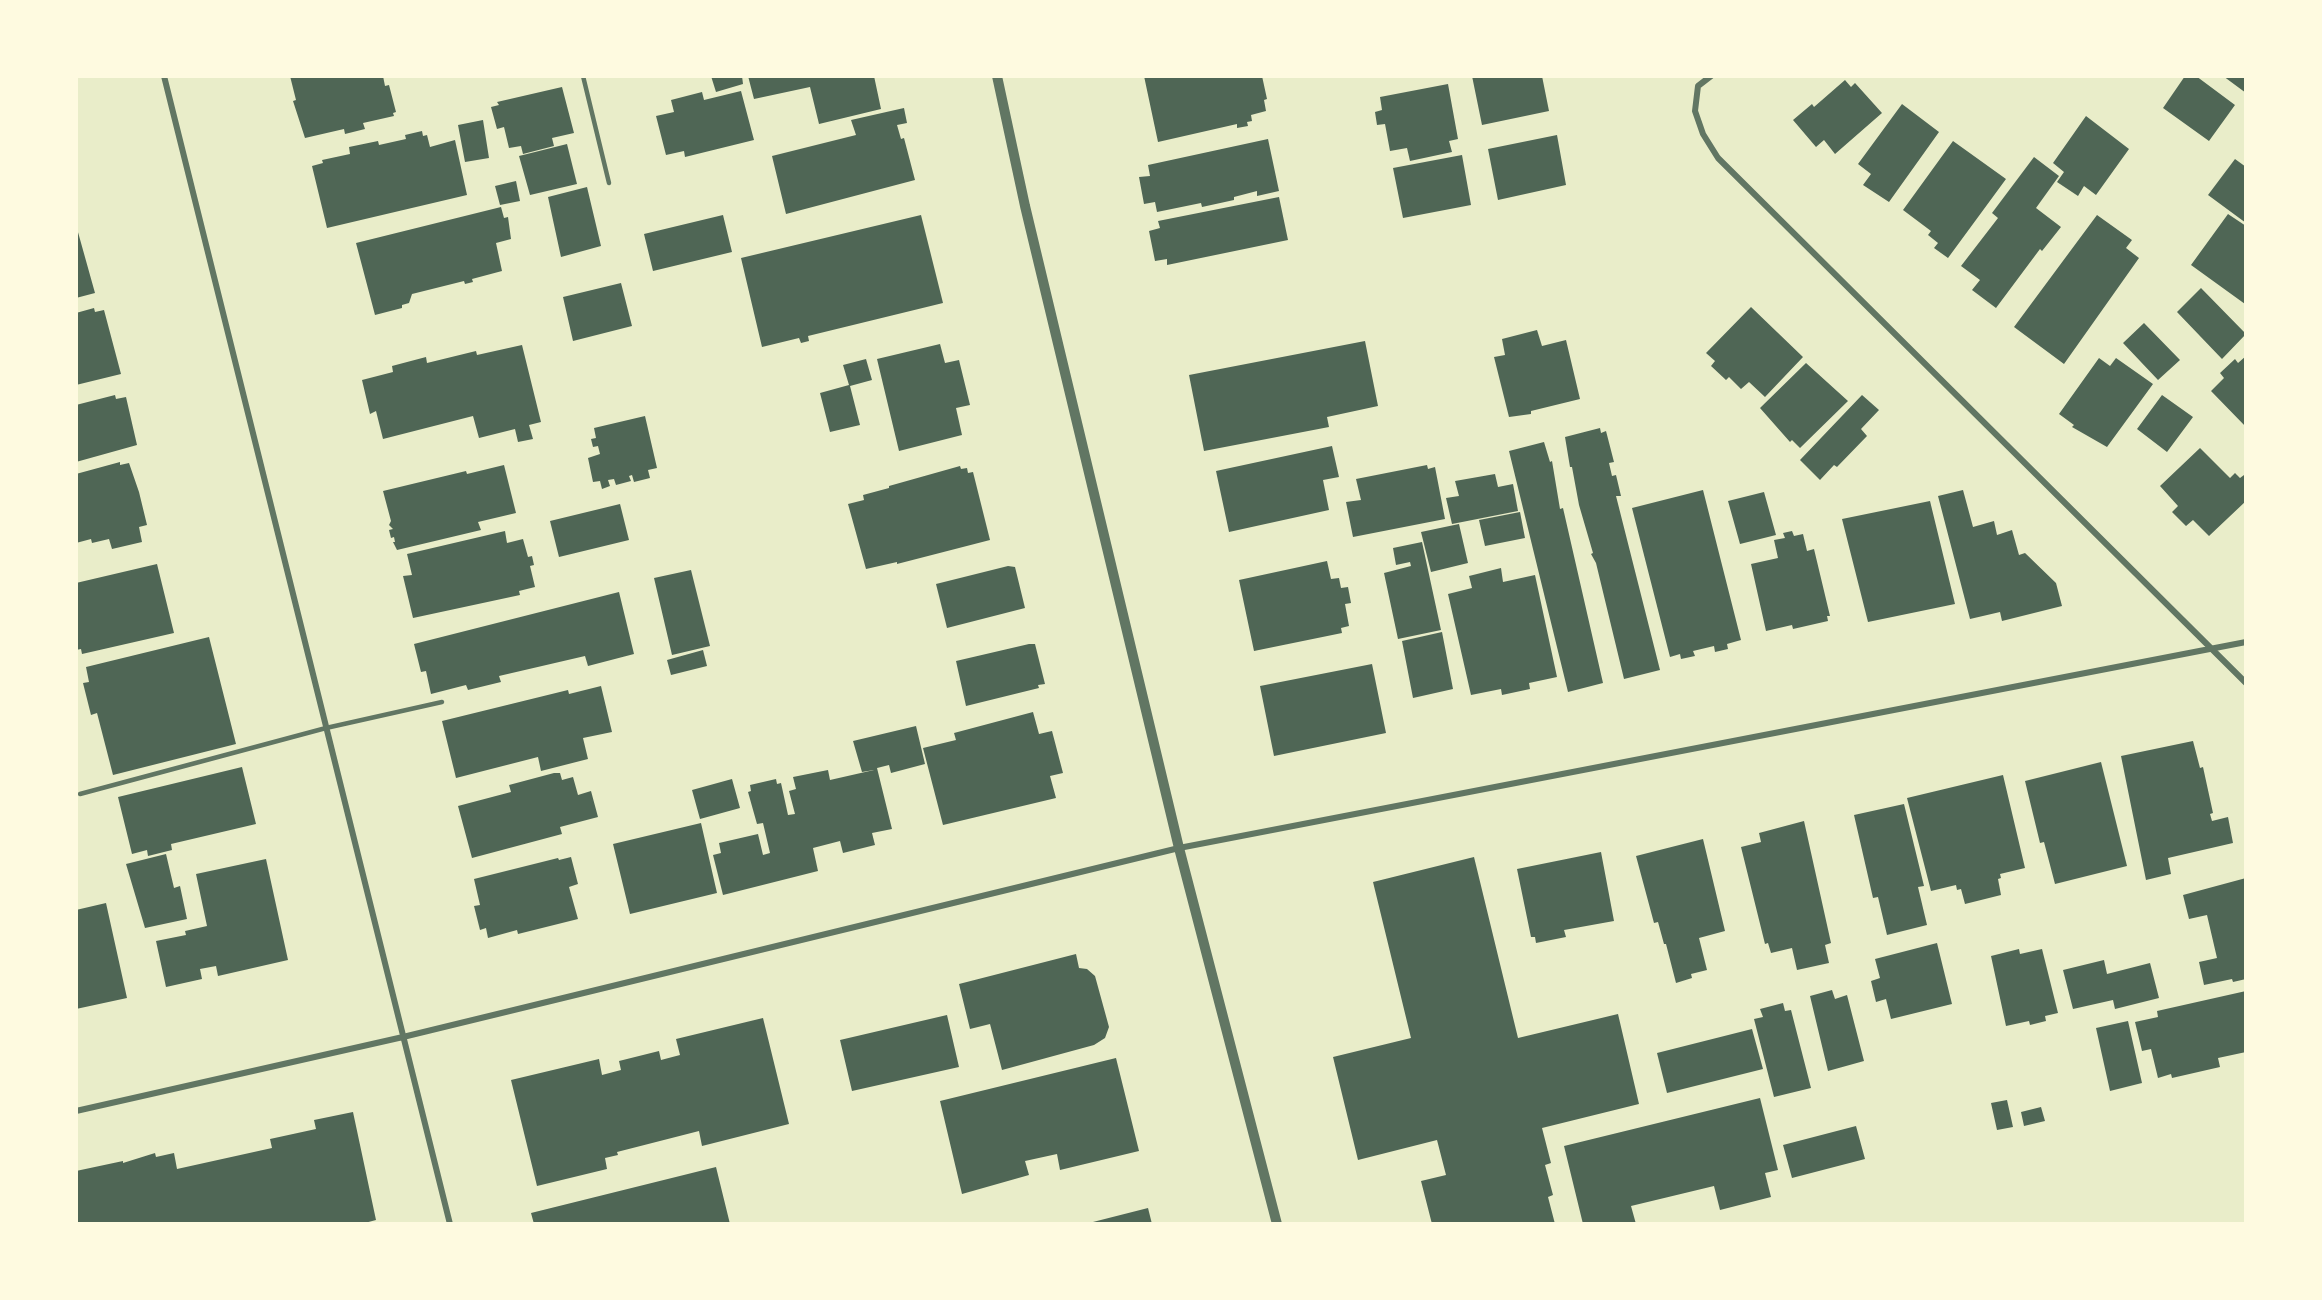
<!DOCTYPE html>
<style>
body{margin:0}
#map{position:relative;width:2322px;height:1300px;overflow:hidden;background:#e9edc9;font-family:"Nunito Sans",sans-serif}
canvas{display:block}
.frame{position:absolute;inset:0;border:78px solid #fefae0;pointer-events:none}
</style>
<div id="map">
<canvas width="2322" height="1300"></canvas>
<div class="frame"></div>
</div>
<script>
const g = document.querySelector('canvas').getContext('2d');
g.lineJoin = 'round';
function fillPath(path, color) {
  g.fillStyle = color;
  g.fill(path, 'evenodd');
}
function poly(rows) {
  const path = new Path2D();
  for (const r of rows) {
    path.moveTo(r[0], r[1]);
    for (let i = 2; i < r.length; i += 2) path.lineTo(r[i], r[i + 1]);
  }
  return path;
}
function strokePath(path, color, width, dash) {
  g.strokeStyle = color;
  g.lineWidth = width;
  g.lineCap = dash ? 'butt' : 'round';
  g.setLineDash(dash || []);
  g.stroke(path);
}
const building = poly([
 [290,76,383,76,385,86,389,85,396,112,393,113,394,116,363,123,365,129,345,134,344,129,305,138,293,101,296,100],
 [711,76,742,76,743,84,716,92],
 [748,76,874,76,881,109,819,124,810,87,754,99],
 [1144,76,1262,76,1267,99,1264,100,1266,111,1251,115,1252,121,1247,122,1248,126,1237,128,1237,124,1158,142],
 [1472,76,1542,76,1549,111,1482,125],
 [2185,76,2196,76,2235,105,2209,141,2163,108],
 [2223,76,2246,76,2246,93],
 [1845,80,1851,87,1855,83,1882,113,1835,154,1824,140,1816,147,1793,120,1812,104,1814,107],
 [1448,84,1458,139,1449,141,1452,152,1410,161,1407,148,1390,151,1385,124,1377,125,1375,112,1382,110,1380,97],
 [562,87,574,133,552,138,554,146,523,154,521,146,509,148,504,127,497,129,491,107,499,105,497,102],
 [741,91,754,140,685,157,684,151,666,155,656,116,674,112,671,100,702,92,704,100],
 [1902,104,1939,132,1889,202,1863,185,1871,174,1858,164],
 [904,108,907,123,897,125,901,139,904,138,915,180,786,214,772,156,856,135,851,120],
 [2086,116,2129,149,2096,195,2084,186,2078,196,2057,182,2064,172,2053,163],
 [483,120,489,158,465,162,458,125],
 [422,131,423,136,427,135,430,147,455,140,467,195,327,228,312,166,323,163,322,160,350,154,349,147,378,141,379,145,406,139,405,135],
 [1557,135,1566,185,1498,200,1488,149],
 [1268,139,1279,191,1257,196,1257,191,1234,197,1234,200,1202,207,1201,203,1157,212,1155,202,1144,204,1139,177,1150,176,1148,165],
 [1953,141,2006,179,1948,258,1934,248,1938,243,1928,235,1931,231,1903,210],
 [567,144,577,184,530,195,519,156],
 [1462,155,1471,205,1403,218,1393,168],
 [2034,157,2059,176,2036,208,2061,227,2042,251,2040,249,1996,308,1972,290,1980,280,1961,266,1998,218,1992,213],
 [2235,159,2246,167,2246,223,2208,195],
 [516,181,520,201,500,205,495,186],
 [587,187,601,246,561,257,548,197],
 [1279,197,1288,240,1167,265,1167,259,1155,261,1149,231,1160,228,1158,221],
 [501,207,504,218,508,217,511,239,496,243,502,271,472,279,473,282,465,284,464,281,412,294,409,303,402,305,402,308,375,315,356,243],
 [2228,214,2246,226,2245,304,2191,265],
 [723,215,732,252,653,271,644,234],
 [921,215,943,303,808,336,809,341,801,343,799,338,762,347,741,258],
 [2097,215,2132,240,2126,248,2139,258,2064,364,2014,327],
 [76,225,95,293,76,298],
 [621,283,632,326,573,341,563,297],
 [2201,288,2246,334,2222,359,2177,312],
 [1751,307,1803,357,1765,397,1749,382,1741,389,1729,377,1726,380,1711,366,1715,361,1706,353],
 [94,308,95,312,104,310,121,374,76,385,76,313],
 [2144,323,2180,360,2158,380,2123,343],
 [1537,330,1542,346,1566,340,1580,399,1531,411,1531,414,1509,417,1494,357,1505,355,1502,339],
 [1365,341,1378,406,1327,417,1329,427,1204,451,1189,375],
 [940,344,945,363,959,360,970,405,956,408,962,435,899,451,877,359],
 [522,345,541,422,529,425,533,439,518,442,515,429,479,438,473,416,383,439,376,411,370,414,362,380,393,372,392,366,426,357,427,363,476,351,477,355],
 [2246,356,2246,427,2211,391,2224,378,2220,373,2235,359,2238,363],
 [2099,358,2110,366,2116,358,2153,384,2107,447,2072,427,2074,425,2059,414],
 [866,359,872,380,850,386,860,425,830,432,820,393,849,385,843,365],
 [1806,363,1848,401,1800,448,1792,440,1790,442,1760,408],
 [115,395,116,399,126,397,137,445,76,462,76,405],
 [1862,395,1879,410,1861,429,1867,436,1837,467,1834,465,1820,480,1800,460],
 [2162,395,2193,417,2167,452,2137,429],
 [645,416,657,468,648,470,650,478,634,482,632,475,629,476,631,481,616,485,614,479,608,480,610,486,602,489,600,481,593,482,588,458,600,454,598,446,593,447,591,439,596,438,594,428],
 [1600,428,1601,433,1606,431,1614,462,1609,463,1612,476,1616,475,1621,496,1616,496,1660,670,1624,679,1596,563,1591,554,1593,553,1579,505,1572,467,1570,467,1565,437],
 [1544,442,1550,462,1552,461,1560,509,1563,508,1603,683,1568,692,1509,451],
 [1332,446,1339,477,1323,480,1329,510,1229,532,1216,471],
 [2200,448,2230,478,2235,473,2240,478,2244,475,2246,476,2246,501,2209,536,2193,520,2186,526,2172,512,2178,506,2160,486],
 [120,462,120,465,129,463,139,492,147,525,139,527,142,542,112,549,109,539,92,543,91,539,76,543,76,474],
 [504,465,516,513,478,522,481,530,397,550,393,542,395,542,394,537,391,538,389,530,393,529,389,525,391,521,383,491,466,471,467,474],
 [1427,465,1428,469,1435,467,1445,519,1353,537,1346,502,1361,500,1356,479],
 [960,466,961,469,967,468,968,473,973,472,990,540,897,564,897,562,866,569,848,504,864,500,863,495,889,488,889,486],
 [1495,474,1498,487,1513,484,1518,511,1452,524,1446,498,1459,496,1455,481],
 [1703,490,1741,640,1727,644,1728,649,1715,652,1714,646,1693,651,1695,656,1681,659,1680,654,1670,657,1632,508],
 [1963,490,1973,527,1994,521,1997,535,2012,530,2019,555,2025,553,2056,583,2062,606,2002,621,2000,612,1970,619,1938,496],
 [1764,492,1776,535,1740,544,1728,501],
 [1930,501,1955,604,1868,622,1842,519],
 [620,504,629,540,559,557,550,521],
 [1520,512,1525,538,1485,546,1479,520],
 [1459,524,1468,563,1431,572,1421,532],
 [505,531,507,543,523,539,528,557,532,556,534,565,530,566,535,587,519,591,520,595,413,618,403,576,412,575,407,554],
 [1792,531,1794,536,1803,534,1807,551,1814,549,1830,616,1827,616,1828,621,1793,629,1792,625,1766,631,1751,564,1778,558,1774,540,1785,538,1783,533],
 [1422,542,1441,630,1398,639,1384,573,1411,566,1410,562,1396,565,1393,548],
 [1327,561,1331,579,1339,578,1341,588,1348,587,1351,603,1345,604,1349,626,1341,628,1342,633,1254,651,1239,580],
 [157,564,174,633,82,654,81,649,76,650,76,583],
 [1008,566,1015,567,1025,608,947,628,936,584],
 [1501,568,1503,582,1535,575,1557,677,1529,683,1530,689,1502,695,1501,689,1471,695,1448,594,1472,588,1469,576],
 [691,570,710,646,672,655,654,578],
 [619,592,634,654,588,666,585,656,499,676,501,682,468,690,466,685,431,694,426,671,421,672,414,644],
 [1442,632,1453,689,1413,698,1402,641],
 [209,637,236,744,113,775,97,713,91,715,83,683,89,682,86,667],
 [1029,644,1035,644,1045,684,1038,685,1039,688,966,706,956,661],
 [703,650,707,666,671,675,667,660],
 [1372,664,1386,733,1274,756,1260,686],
 [601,686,612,732,583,738,588,759,541,771,538,757,456,778,442,721,568,690,569,694],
 [1033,712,1039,734,1052,731,1063,773,1050,776,1056,798,943,825,923,748,956,740,954,733],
 [916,726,925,764,891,773,889,765,877,768,892,829,872,833,875,845,843,853,840,841,813,848,818,871,723,895,713,855,721,853,719,843,758,834,763,855,770,853,763,823,757,824,748,792,751,791,750,785,776,779,777,784,781,783,788,815,795,814,789,791,796,789,793,777,828,770,830,780,874,770,862,772,853,741],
 [2193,741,2200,768,2203,767,2213,813,2210,814,2212,821,2228,817,2233,843,2168,858,2171,874,2146,880,2121,756],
 [2101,762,2127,866,2055,884,2044,842,2040,843,2025,781],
 [242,767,256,824,171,844,172,850,148,856,147,850,132,854,118,797],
 [554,773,560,773,562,780,573,777,578,795,591,791,598,817,560,827,562,834,472,858,458,806,511,792,509,785],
 [2003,775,2025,868,2000,874,2001,878,1998,879,2001,895,1965,904,1961,889,1957,890,1956,885,1931,891,1907,798],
 [732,779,740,808,700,819,692,790],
 [1904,804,1924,886,1918,887,1927,925,1887,935,1878,897,1873,898,1854,815],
 [1804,821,1831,943,1825,945,1829,963,1797,970,1792,948,1771,953,1768,943,1765,944,1741,847,1761,842,1759,833],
 [701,823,717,893,630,914,613,844],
 [1703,839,1725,931,1699,938,1707,970,1691,974,1692,978,1676,983,1666,944,1664,944,1658,922,1654,923,1636,856],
 [1601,852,1614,921,1564,930,1566,937,1536,943,1535,937,1531,937,1517,869],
 [166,854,174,888,180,886,187,919,145,928,126,864],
 [571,857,578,884,569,887,578,919,518,934,517,930,488,938,486,928,480,930,474,906,480,905,474,879,558,858,559,860],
 [1474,857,1518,1038,1618,1014,1639,1104,1542,1128,1551,1163,1545,1165,1553,1195,1548,1197,1555,1224,1432,1224,1421,1181,1446,1175,1437,1140,1358,1160,1333,1057,1411,1038,1373,882],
 [266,859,288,960,218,976,216,966,200,969,202,979,166,987,156,941,186,935,185,931,207,926,196,874],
 [2246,878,2246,979,2233,982,2232,979,2204,985,2199,962,2217,958,2207,915,2189,919,2183,895],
 [106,903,127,998,76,1009,76,910],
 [1937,943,1952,1004,1891,1019,1886,999,1876,1002,1871,981,1880,978,1875,959],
 [2019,949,2020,954,2042,949,2058,1013,2045,1016,2046,1021,2030,1025,2029,1021,2006,1026,1991,956],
 [1076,954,1079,968,1087,969,1095,976,1109,1027,1105,1038,1094,1045,1002,1070,990,1024,970,1029,959,984],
 [2104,960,2107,974,2150,963,2159,998,2115,1009,2113,1000,2073,1009,2063,970],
 [1832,990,1835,999,1847,995,1864,1061,1828,1071,1810,996],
 [2246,991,2246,1052,2218,1058,2220,1067,2172,1078,2171,1074,2158,1078,2151,1049,2142,1051,2135,1022,2158,1017,2157,1011],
 [1783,1003,1785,1011,1791,1010,1811,1088,1774,1097,1754,1019,1763,1017,1760,1009],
 [947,1015,959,1067,852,1091,840,1040],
 [763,1018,789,1124,702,1146,699,1131,617,1152,618,1155,605,1158,607,1169,537,1186,511,1080,599,1059,602,1075,621,1070,619,1061,659,1051,661,1060,680,1055,676,1039],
 [2128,1021,2142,1083,2110,1091,2096,1028],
 [1752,1029,1763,1069,1667,1093,1657,1053],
 [1116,1058,1139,1151,1060,1170,1057,1154,1025,1161,1029,1175,962,1194,940,1101],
 [1760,1098,1778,1170,1765,1173,1771,1197,1720,1210,1714,1186,1631,1206,1636,1224,1583,1224,1564,1146],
 [2007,1100,2013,1127,1997,1130,1991,1103],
 [2041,1107,2045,1121,2024,1126,2021,1112],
 [353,1112,376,1220,361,1224,76,1224,76,1171,123,1161,123,1163,155,1153,156,1157,174,1153,177,1169,272,1148,270,1139,316,1129,314,1120],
 [1856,1126,1865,1159,1792,1178,1783,1145],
 [716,1167,730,1224,534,1224,531,1213],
 [1148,1208,1152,1224,1089,1224,1089,1223]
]);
const service = poly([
 [583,76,609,183],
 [80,794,326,728,442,702]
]);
const minor = poly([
 [164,76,450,1224],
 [1711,76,1698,86,1695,111,1703,134,1718,158,2246,683],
 [76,1111,403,1037,1179,848,2246,642]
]);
const tertiary = poly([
 [997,76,1025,206,1179,848,1277,1224]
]);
fillPath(building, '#4f6655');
strokePath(service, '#617663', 4.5);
strokePath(minor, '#617663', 6);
strokePath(tertiary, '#617663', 10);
</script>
